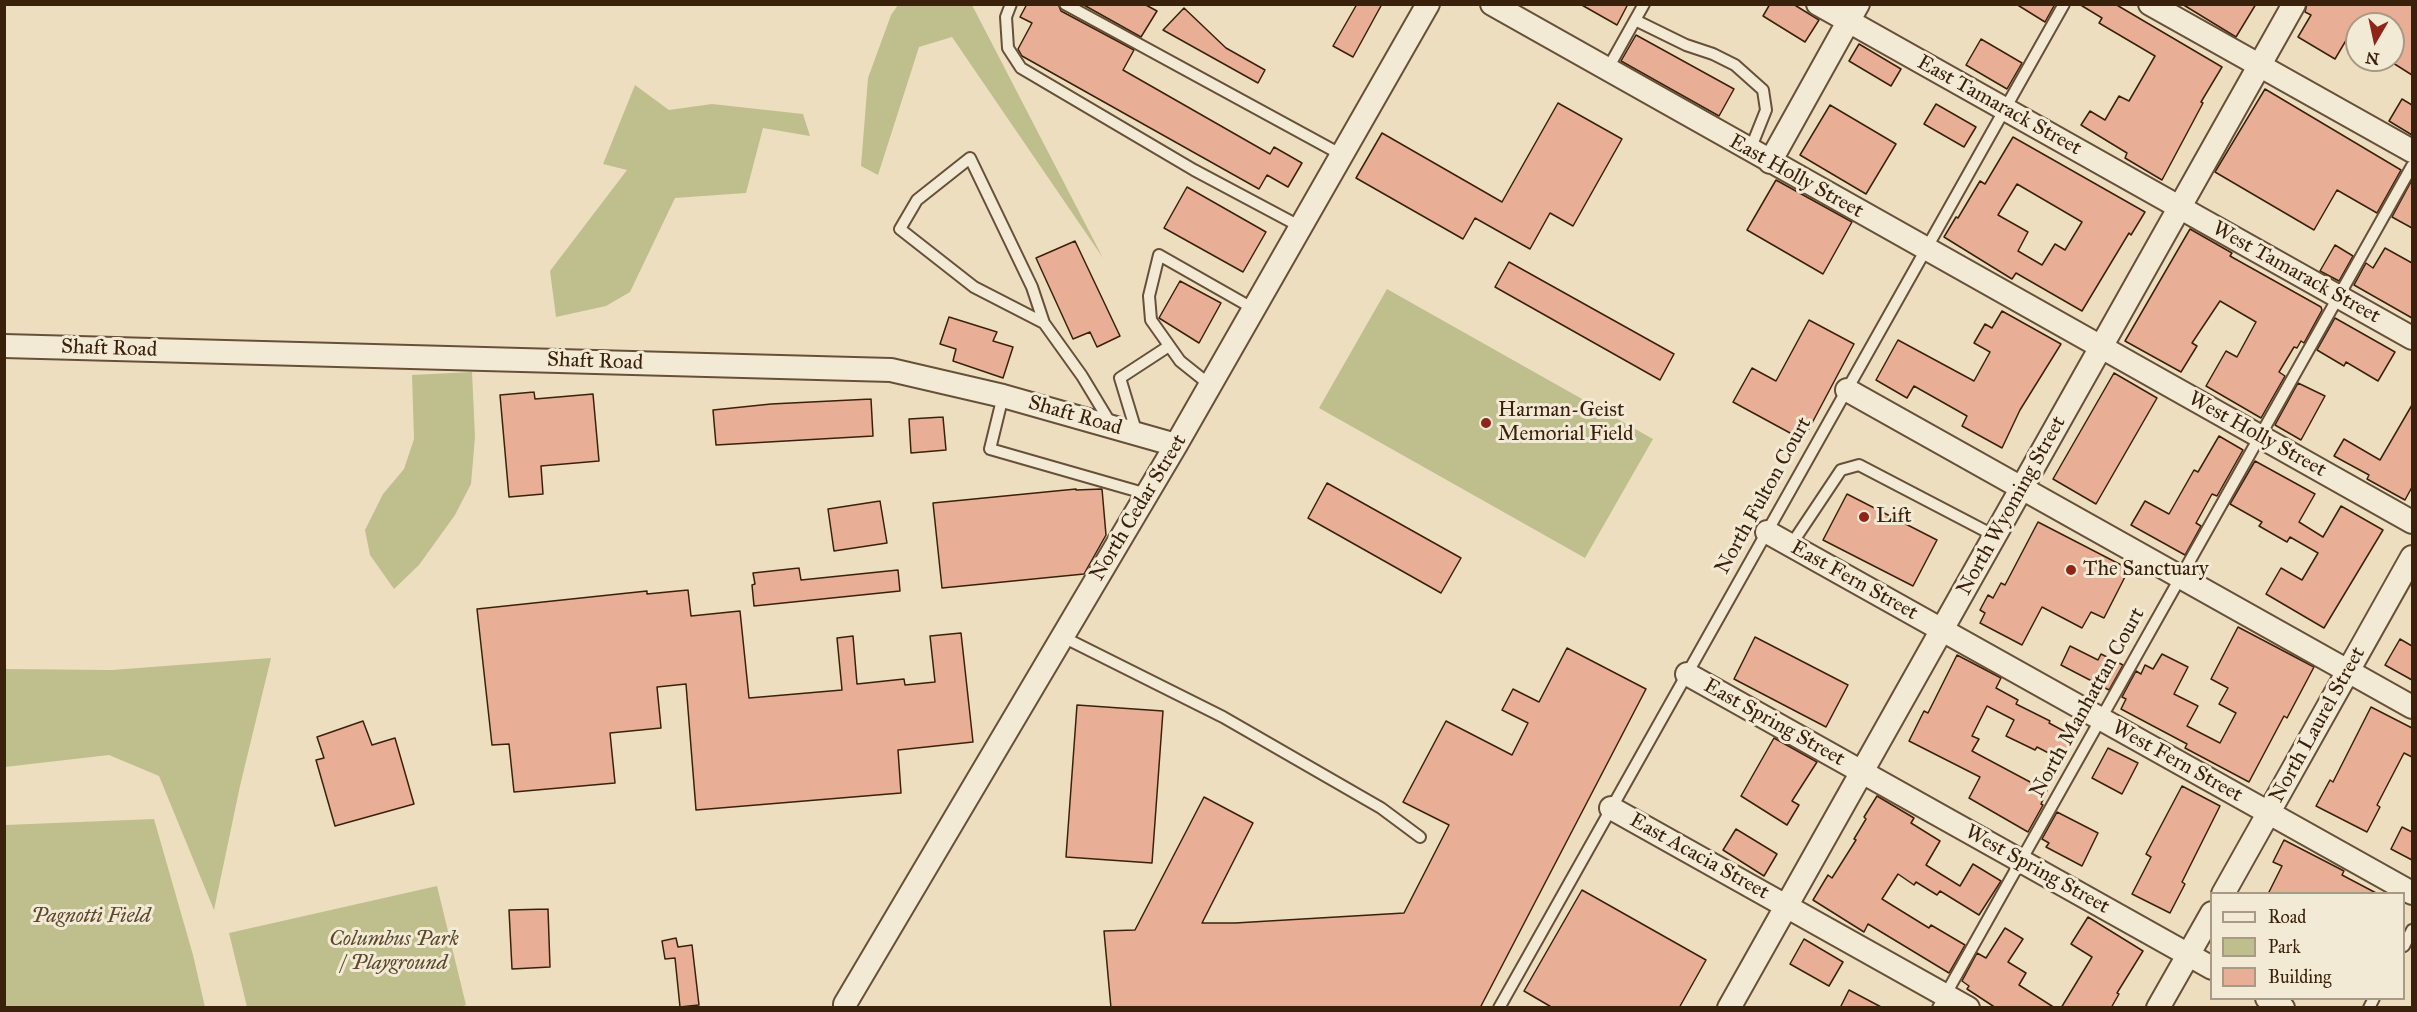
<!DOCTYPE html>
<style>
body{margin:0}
#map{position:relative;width:2417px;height:1012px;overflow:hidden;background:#eddec0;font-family:"IM FELL Great Primer",serif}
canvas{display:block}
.frame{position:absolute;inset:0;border:6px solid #3a210b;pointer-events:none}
.legend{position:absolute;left:2210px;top:892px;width:195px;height:108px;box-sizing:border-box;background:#f3ead6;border:2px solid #a99a85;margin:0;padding:8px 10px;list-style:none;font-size:18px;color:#3a210b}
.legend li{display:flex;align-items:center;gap:12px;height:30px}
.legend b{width:30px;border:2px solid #a99a85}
.north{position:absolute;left:2345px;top:12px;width:60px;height:60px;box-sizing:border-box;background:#f3ead6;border:2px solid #a99a85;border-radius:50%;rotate:189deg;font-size:16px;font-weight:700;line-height:24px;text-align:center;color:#3a210b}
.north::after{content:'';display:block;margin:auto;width:21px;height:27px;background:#8f2418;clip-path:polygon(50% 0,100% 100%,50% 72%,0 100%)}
</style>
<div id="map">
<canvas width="2417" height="1012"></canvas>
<div class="frame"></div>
<ul class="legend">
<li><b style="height:8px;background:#f3ead6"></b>Road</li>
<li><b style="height:16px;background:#bfbf8d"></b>Park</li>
<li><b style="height:16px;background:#e9ae96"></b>Building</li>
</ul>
<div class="north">N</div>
</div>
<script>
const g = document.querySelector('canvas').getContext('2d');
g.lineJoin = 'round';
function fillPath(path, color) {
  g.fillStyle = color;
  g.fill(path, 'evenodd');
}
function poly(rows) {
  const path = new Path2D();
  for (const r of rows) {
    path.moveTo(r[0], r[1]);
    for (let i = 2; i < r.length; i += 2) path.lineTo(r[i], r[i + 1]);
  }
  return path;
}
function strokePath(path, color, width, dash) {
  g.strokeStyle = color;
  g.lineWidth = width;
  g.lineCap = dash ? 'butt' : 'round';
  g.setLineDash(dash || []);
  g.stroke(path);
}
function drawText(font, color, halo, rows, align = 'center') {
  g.font = font + ' "IM FELL Great Primer",serif';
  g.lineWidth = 6;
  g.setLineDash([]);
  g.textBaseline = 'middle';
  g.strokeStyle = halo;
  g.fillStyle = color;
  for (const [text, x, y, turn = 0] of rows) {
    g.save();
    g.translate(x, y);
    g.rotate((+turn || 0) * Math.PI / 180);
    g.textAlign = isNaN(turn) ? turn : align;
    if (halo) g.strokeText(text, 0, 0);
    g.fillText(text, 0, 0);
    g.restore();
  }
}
const green = poly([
 [898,5,972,5,1103,258,952,37,919,47,878,175,861,166,868,78,891,15],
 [635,85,669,110,712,104,803,114,810,136,763,128,746,193,675,198,630,292,606,306,556,317,550,271,627,170,603,164],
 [1387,289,1653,439,1585,558,1319,408],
 [472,372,475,437,471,484,455,515,419,565,394,589,370,555,365,530,383,494,404,469,414,439,412,375],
 [271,658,240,786,214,910,159,776,109,755,5,767,5,669,112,670],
 [154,819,193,955,205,1007,5,1007,5,825],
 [437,886,466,1005,456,1008,247,1007,229,933]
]);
const building = poly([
 [1027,4,1058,4,1061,11,1134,50,1123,70,1270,154,1274,147,1302,163,1288,187,1267,175,1259,189,1022,56,1018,49,1032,23,1020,17,1027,4],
 [1082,4,1144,4,1157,11,1141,37,1082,4],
 [1357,4,1382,4,1353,57,1333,46,1357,4],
 [1580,4,1628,4,1617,25,1580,4],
 [1770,4,1793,4,1819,20,1805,42,1763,16,1770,4],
 [2016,4,2055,4,2045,22,2016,4],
 [2079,4,2115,4,2222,67,2201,102,2203,103,2162,180,2125,158,2127,153,2081,125,2090,111,2105,120,2119,96,2129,101,2155,56,2099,23,2102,18,2079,4],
 [2182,4,2256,4,2236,37,2182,4],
 [2307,4,2412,4,2412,75,2393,63,2393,24,2357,24,2357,42,2348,37,2335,59,2298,37,2311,15,2305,12,2307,4],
 [1184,8,1226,48,1265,70,1258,83,1163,30,1184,8],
 [1636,35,1734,89,1719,116,1621,61,1636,35],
 [1981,39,2022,63,2007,89,1966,65,1981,39],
 [1859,44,1901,69,1891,86,1849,61,1859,44],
 [2265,89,2401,170,2377,213,2337,190,2314,230,2215,172,2265,89],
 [2402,99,2412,105,2412,135,2389,121,2402,99],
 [1558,103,1622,139,1573,226,1550,213,1530,249,1475,218,1463,239,1356,178,1382,133,1502,202,1558,103],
 [1936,104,1976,127,1964,147,1924,124,1936,104],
 [1830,105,1896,144,1866,194,1800,155,1830,105],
 [2013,137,2145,212,2131,235,2129,233,2082,311,2016,273,2012,279,1944,237,1956,217,1958,218,1980,181,1985,184,2013,137],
 [2017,184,2082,222,2065,250,2055,244,2042,265,2018,251,2028,232,1998,215,2017,184],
 [1776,180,1852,222,1823,274,1747,230,1776,180],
 [2412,180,2412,228,2392,217,2412,180],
 [1187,187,1266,232,1243,272,1164,228,1187,187],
 [2190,229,2232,253,2230,256,2321,307,2322,310,2304,343,2301,341,2297,348,2294,347,2279,372,2285,376,2261,418,2206,386,2226,351,2237,357,2256,322,2220,301,2192,343,2197,346,2181,372,2125,341,2190,229],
 [1075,241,1120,336,1097,347,1090,332,1073,339,1036,258,1075,241],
 [2335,245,2353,256,2339,281,2320,271,2335,245],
 [2385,248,2412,263,2412,318,2354,285,2366,263,2373,268,2385,248],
 [1509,262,1674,354,1660,380,1495,287,1509,262],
 [1180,281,1221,303,1199,343,1159,318,1180,281],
 [2002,311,2061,344,2020,410,2002,448,1962,426,1967,416,1914,386,1907,398,1876,380,1898,340,1974,381,1990,352,1974,343,1985,324,1992,328,2002,311],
 [949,317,997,332,993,341,1013,347,1003,378,953,361,956,349,940,344,949,317],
 [2335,318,2395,352,2378,381,2346,362,2344,366,2317,350,2335,318],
 [1809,320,1854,344,1803,440,1733,402,1752,368,1776,381,1809,320],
 [2114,373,2157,398,2096,504,2053,479,2114,373],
 [2298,383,2325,396,2301,440,2275,425,2298,383],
 [534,392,535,399,593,394,599,461,541,466,543,494,509,497,500,395,534,392],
 [871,399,873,436,716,445,713,410,771,404,871,399],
 [2412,405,2412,487,2405,500,2367,479,2369,475,2334,456,2344,439,2380,460,2412,405],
 [943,417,946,450,911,453,909,419,943,417],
 [2219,436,2243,450,2217,496,2212,494,2196,523,2201,526,2185,555,2131,525,2145,501,2169,514,2194,470,2198,472,2219,436],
 [2255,461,2315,494,2299,522,2323,537,2341,506,2383,530,2324,628,2266,594,2281,568,2302,580,2318,553,2290,537,2287,542,2259,526,2262,522,2230,504,2255,461],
 [1327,483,1461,558,1441,593,1308,518,1327,483],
 [1076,489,1076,490,1102,489,1106,535,1084,574,942,588,933,503,1076,489],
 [1847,494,1937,540,1913,586,1823,540,1847,494],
 [880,501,887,543,834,551,828,509,880,501],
 [2038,522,2129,569,2104,618,2091,612,2082,628,2042,607,2022,645,1980,623,1985,613,1980,610,1988,595,1993,598,2001,583,2005,585,2038,522],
 [799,568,801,580,898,570,900,591,754,606,752,585,755,584,753,573,799,568],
 [688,590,691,616,740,611,749,698,842,690,837,638,853,636,857,684,904,679,905,685,935,682,930,636,961,633,973,742,898,750,901,793,696,810,686,684,657,687,661,728,610,733,615,783,514,792,509,744,492,745,477,609,647,591,647,594,688,590],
 [2238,627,2314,667,2287,718,2284,716,2249,782,2185,748,2187,744,2121,709,2126,699,2122,697,2136,671,2141,674,2145,665,2153,669,2162,654,2188,667,2174,694,2198,706,2187,726,2220,743,2236,713,2219,704,2228,688,2211,679,2238,627],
 [1755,637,1848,685,1826,727,1734,679,1755,637],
 [2400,639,2412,646,2412,680,2385,665,2400,639],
 [2070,646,2098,660,2101,654,2123,665,2109,690,2061,665,2070,646],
 [1567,648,1646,689,1480,1008,1111,1008,1104,931,1135,930,1204,797,1253,823,1202,923,1235,923,1404,913,1449,825,1403,802,1446,721,1512,755,1528,723,1502,710,1513,689,1539,702,1567,648],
 [1957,655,2001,678,1996,688,2018,700,2016,704,2050,721,2049,723,2075,737,2062,760,2037,747,2035,750,2006,736,2014,720,1987,706,1972,736,1979,739,1972,751,2047,791,2041,804,2043,805,2028,832,1969,798,1980,777,1909,741,1924,711,1928,713,1957,655],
 [1077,705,1163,711,1152,863,1066,857,1077,705],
 [2371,707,2412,728,2412,757,2404,753,2377,805,2380,807,2367,832,2316,806,2330,780,2333,782,2371,707],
 [363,721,372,745,395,738,414,804,335,826,316,760,324,758,317,737,363,721],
 [1774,738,1817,762,1792,801,1799,805,1787,825,1741,796,1774,738],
 [2108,748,2138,763,2122,794,2092,778,2108,748],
 [2182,786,2220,806,2182,882,2185,884,2170,913,2132,894,2151,857,2146,854,2182,786],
 [1877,796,1914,818,1911,823,1940,841,1926,865,1960,886,1973,864,2001,881,1979,915,1940,891,1937,895,1916,882,1914,885,1898,874,1882,899,1929,928,1931,925,1965,945,1949,973,1868,924,1864,932,1813,900,1828,875,1832,878,1856,840,1854,839,1866,819,1864,817,1877,796],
 [2057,812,2098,833,2082,866,2046,847,2049,843,2042,839,2057,812],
 [2402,827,2412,832,2412,860,2391,849,2402,827],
 [1736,829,1777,854,1764,876,1723,850,1736,829],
 [2284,840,2344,871,2342,875,2378,894,2268,894,2282,866,2273,862,2284,840],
 [1582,890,1706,960,1679,1008,1553,1008,1524,991,1582,890],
 [548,909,550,967,512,969,509,910,548,909],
 [2088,917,2143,951,2117,993,2119,994,2111,1008,2061,1008,2092,957,2071,944,2088,917],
 [2005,928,2023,939,2008,962,2026,973,2019,985,2055,1008,1996,1008,1967,989,1969,986,1962,981,1977,953,1986,958,2005,928],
 [676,938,678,947,692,945,699,1005,680,1007,675,958,665,959,662,941,676,938],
 [1804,939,1843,962,1829,986,1790,964,1804,939],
 [1849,990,1883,1008,1840,1008,1849,990]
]);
const service = poly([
 [1011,4,1006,17,1008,48,1021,68,1194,170,1301,227],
 [1065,4,1342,155],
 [1635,20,1686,45,1713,54,1735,65,1763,90,1766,110,1750,150],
 [1607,70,1644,4],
 [1044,323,1032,287,970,158,917,200,900,229,974,287,1044,323,1082,376,1111,424],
 [1210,385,1180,361,1151,320,1149,296,1159,255,1254,309],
 [1003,396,990,449,1147,494],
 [1137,434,1120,378,1169,346],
 [1791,545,1841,470,1859,465,1995,536],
 [1063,637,1223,717,1381,808,1420,837],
 [2404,946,2412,930],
 [1499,1008,2064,4],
 [1938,1008,2412,166],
 [2369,1008,2374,998]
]);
const minor = poly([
 [1492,4,2412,522],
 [1818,4,2412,338],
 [2150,4,2412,151],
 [1770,162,1858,4],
 [4,346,891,370,1003,396,1176,445],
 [1847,390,2412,707],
 [1767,532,2412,893],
 [1687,674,2212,968],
 [1611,808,1968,1008],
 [2223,894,2412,557],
 [2267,998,2283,1008],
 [845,1008,845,1004,1176,445,1428,4],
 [1729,1008,2294,4],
 [2158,1008,2212,913]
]);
const markers = [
 [1486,423,6,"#8f2418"],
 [1864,517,6,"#8f2418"],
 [2071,570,6,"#8f2418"]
];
const streetNames = [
 ["East Tamarack Street",1999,106,29],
 ["East Holly Street",1796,177,29],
 ["West Tamarack Street",2296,273,29],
 ["Shaft Road",109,349,2],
 ["Shaft Road",595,362,2],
 ["Shaft Road",1075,416,16],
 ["West Holly Street",2257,435,29],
 ["North Fulton Court",1764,496,-61],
 ["North Wyoming Street",2012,506,-61],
 ["North Cedar Street",1139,508,-59],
 ["East Fern Street",1854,581,29],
 ["North Manhattan Court",2088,703,-61],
 ["East Spring Street",1774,723,29],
 ["North Laurel Street",2318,725,-61],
 ["West Fern Street",2177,762,29],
 ["East Acacia Street",1699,857,29],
 ["West Spring Street",2037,870,29]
];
const poiNames = [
 ["Harman-Geist",1498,411],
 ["Memorial Field",1498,435],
 ["Lift",1876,517],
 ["The Sanctuary",2083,570]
];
const parkNames = [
 ["Pagnotti Field",91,917],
 ["Columbus Park",394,940],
 ["/ Playground",394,964]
];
fillPath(green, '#bfbf8d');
fillPath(building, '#e9ae96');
strokePath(building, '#3a210b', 1.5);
strokePath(service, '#675038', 14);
strokePath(minor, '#675038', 26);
strokePath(service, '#f3ead6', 10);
strokePath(minor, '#f3ead6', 22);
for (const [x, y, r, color] of markers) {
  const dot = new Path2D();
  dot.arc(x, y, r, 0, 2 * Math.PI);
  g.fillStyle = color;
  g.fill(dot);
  strokePath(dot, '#f3ead6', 2);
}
drawText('21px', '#3a210b', '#f3ead6', streetNames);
drawText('21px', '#3a210b', '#f3ead6', poiNames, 'left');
drawText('italic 21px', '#5b482c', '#f3ead6', parkNames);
</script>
